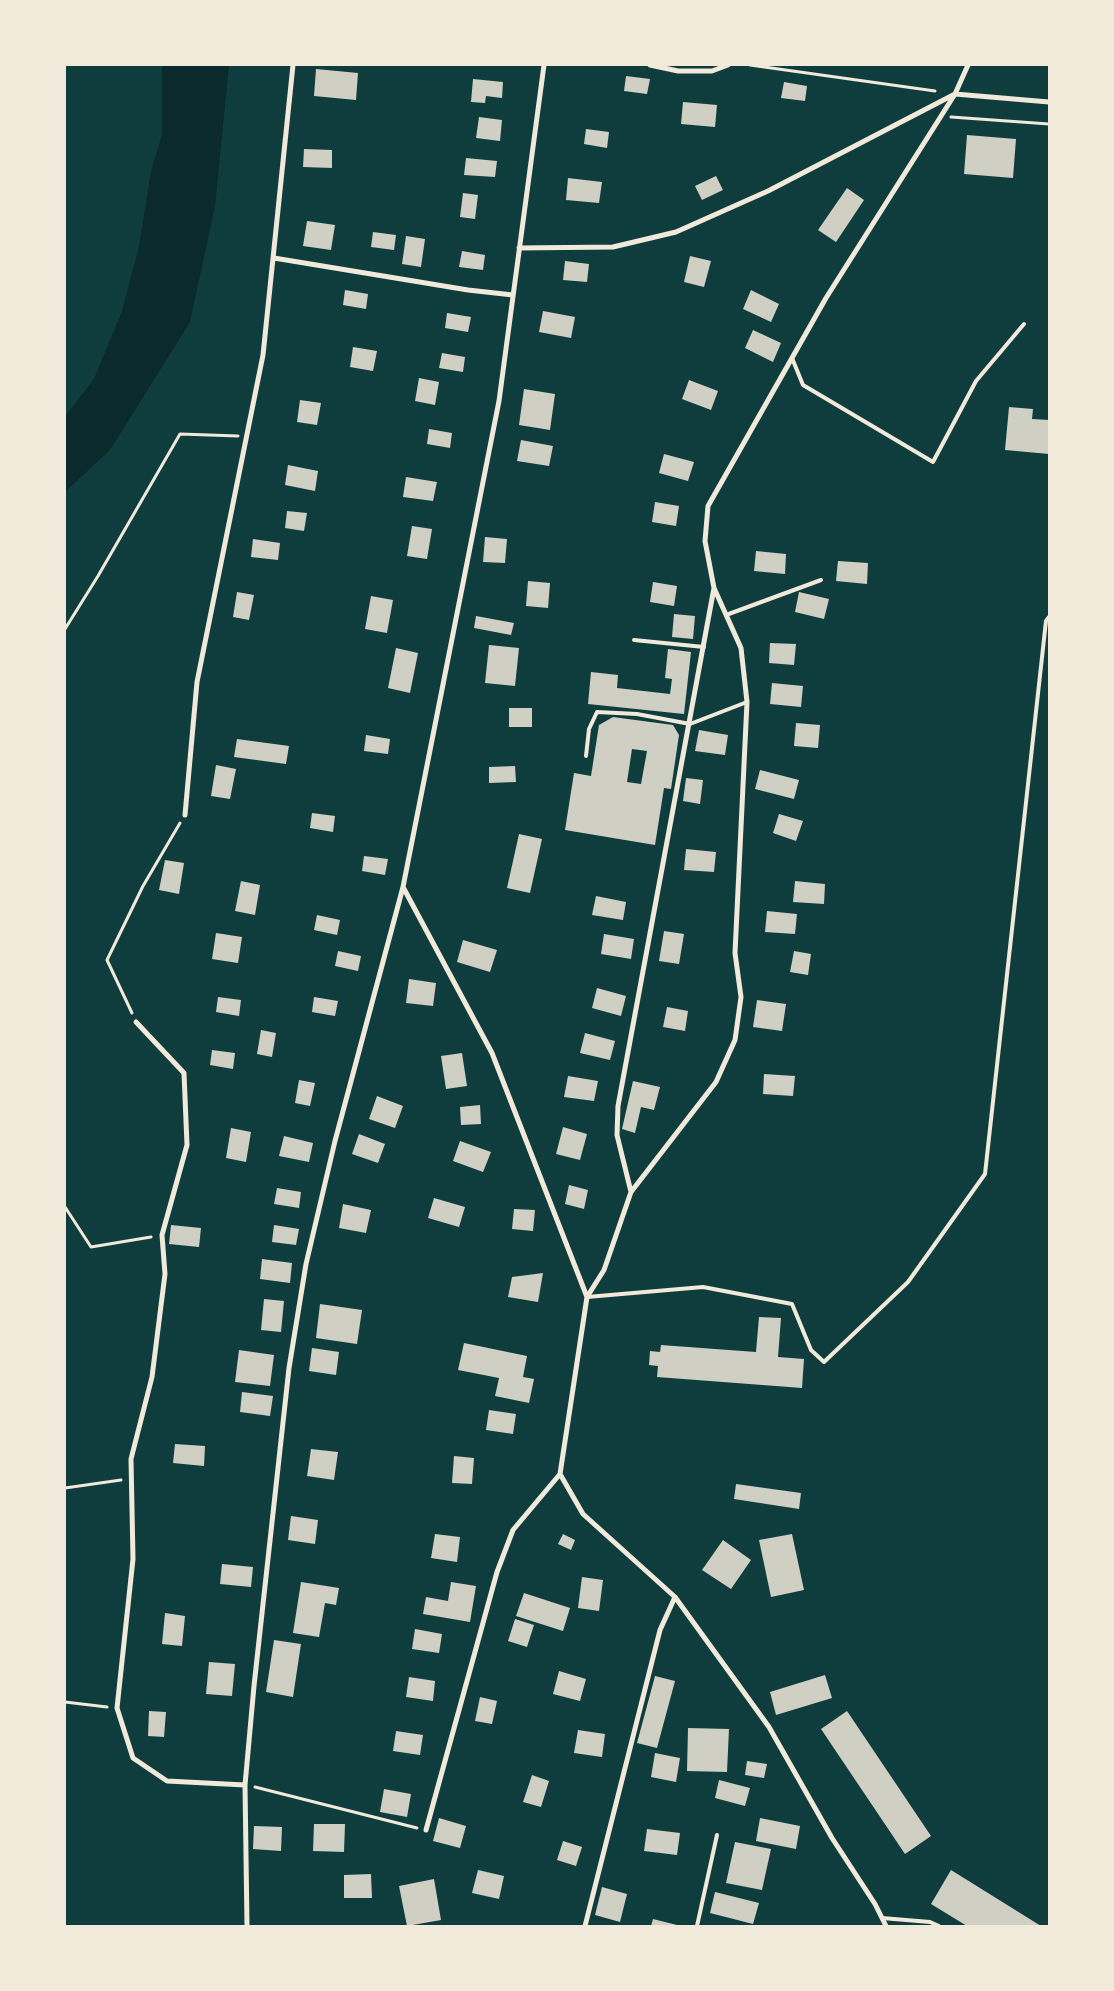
<!DOCTYPE html>
<style>
body{margin:0}
#map{position:relative;width:1114px;height:1991px;overflow:hidden;background:#0f3d3e;font-family:Raleway,sans-serif}
canvas{display:block}
.frame{position:absolute;inset:0;border:66px solid #f1e9da;pointer-events:none}
</style>
<div id="map">
<canvas width="1114" height="1991"></canvas>
<div class="frame"></div>
</div>
<script>
const g = document.querySelector('canvas').getContext('2d');
g.lineJoin = 'round';
function fillPath(path, color) {
  g.fillStyle = color;
  g.fill(path, 'evenodd');
}
function poly(rows) {
  const path = new Path2D();
  for (const r of rows) {
    path.moveTo(r[0], r[1]);
    for (let i = 2; i < r.length; i += 2) path.lineTo(r[i], r[i + 1]);
  }
  return path;
}
function strokePath(path, color, width, dash) {
  g.strokeStyle = color;
  g.lineWidth = width;
  g.lineCap = dash ? 'butt' : 'round';
  g.setLineDash(dash || []);
  g.stroke(path);
}
const water = poly([
 [162,65,229,65,215,206,190,322,110,450,65,492,65,416,94,379,122,311,139,247,151,171,162,135]
]);
const building = poly([
 [316,69,358,73,356,100,314,96],
 [626,76,650,79,647,94,624,91],
 [473,79,503,82,502,98,486,96,485,103,471,102],
 [784,82,807,86,805,101,781,98],
 [683,102,717,105,715,127,681,124],
 [479,117,502,120,500,141,476,138],
 [586,129,609,132,607,148,584,144],
 [967,135,1016,139,1013,178,964,174],
 [304,149,332,150,332,168,303,167],
 [466,158,497,161,495,177,464,175],
 [716,176,723,190,702,200,695,186],
 [568,178,602,182,599,203,566,200],
 [847,188,864,200,836,242,818,230],
 [463,193,478,195,475,219,460,217],
 [307,221,335,225,331,250,303,246],
 [373,232,396,235,394,250,371,247],
 [406,236,425,239,421,267,402,264],
 [462,251,485,255,483,270,459,267],
 [690,256,711,261,704,287,684,282],
 [565,261,589,264,587,282,563,280],
 [345,290,368,294,366,309,343,305],
 [751,290,779,304,771,322,743,309],
 [543,311,575,317,571,338,539,332],
 [447,313,471,317,468,332,445,328],
 [753,330,781,343,773,362,745,348],
 [353,347,377,351,373,371,350,367],
 [442,353,465,357,463,372,439,368],
 [419,378,439,382,435,405,415,401],
 [689,380,718,391,711,410,682,399],
 [524,389,555,394,550,430,519,425],
 [300,400,321,403,317,425,297,422],
 [1009,407,1033,409,1032,419,1049,420,1049,454,1005,450],
 [429,429,452,433,450,448,427,444],
 [521,440,553,446,549,466,517,461],
 [664,454,694,462,688,481,659,473],
 [288,465,318,471,315,491,285,485],
 [406,477,437,482,433,501,403,497],
 [655,502,679,506,676,526,652,522],
 [287,511,307,513,304,531,285,528],
 [412,526,432,529,427,559,407,556],
 [485,537,507,539,505,563,483,562],
 [253,539,280,543,278,560,251,557],
 [756,551,786,554,785,574,754,571],
 [838,561,868,563,867,584,836,581],
 [528,581,550,583,548,608,526,606],
 [653,582,677,586,674,606,650,602],
 [237,592,254,595,249,620,233,617],
 [799,592,829,599,824,619,795,612],
 [371,596,393,600,387,633,365,629],
 [674,614,695,616,693,639,672,637],
 [476,616,514,623,511,635,474,628],
 [770,643,796,644,794,665,769,663],
 [489,645,519,648,515,686,485,683],
 [396,648,418,653,410,693,388,688],
 [668,649,691,652,684,714,588,704,591,672,618,675,617,688,670,694,672,679,665,678],
 [772,683,803,686,801,707,770,704],
 [509,708,532,708,532,727,509,727],
 [613,717,673,725,679,735,671,789,664,788,655,845,565,830,574,773,591,776,599,725],
 [632,749,647,751,641,784,627,782],
 [796,723,820,725,818,748,794,746],
 [699,730,728,735,725,755,695,751],
 [366,735,390,739,388,754,364,751],
 [237,739,289,746,286,764,234,757],
 [216,765,236,769,230,799,211,796],
 [515,766,516,782,489,783,489,767],
 [760,770,799,780,794,799,755,789],
 [686,778,703,780,700,804,683,801],
 [312,813,335,816,333,832,310,828],
 [779,814,803,821,796,841,773,833],
 [519,834,542,839,530,893,507,888],
 [686,849,716,852,714,872,684,870],
 [364,856,388,859,385,875,362,871],
 [165,860,184,863,179,894,159,890],
 [241,881,260,885,255,915,235,911],
 [795,881,825,884,824,904,793,902],
 [596,896,626,902,623,920,592,915],
 [767,911,797,914,795,934,765,932],
 [317,915,340,920,337,935,314,930],
 [664,931,684,934,679,964,659,961],
 [216,933,242,937,238,963,212,959],
 [604,934,634,939,631,959,601,954],
 [463,940,497,950,490,972,457,962],
 [338,951,361,956,358,971,335,966],
 [794,951,811,954,808,975,790,972],
 [409,979,436,983,433,1006,406,1003],
 [597,988,626,996,621,1016,592,1008],
 [218,997,241,1000,239,1016,216,1012],
 [314,997,338,1001,335,1016,312,1012],
 [757,1000,786,1004,782,1031,753,1027],
 [667,1007,688,1011,685,1031,663,1027],
 [261,1030,276,1033,272,1057,257,1054],
 [585,1033,615,1041,610,1060,580,1053],
 [212,1050,235,1053,233,1069,210,1065],
 [462,1053,467,1086,446,1089,441,1056],
 [764,1074,795,1076,793,1096,763,1094],
 [568,1076,598,1081,594,1101,564,1097],
 [299,1080,315,1083,310,1106,295,1103],
 [633,1081,660,1087,654,1110,641,1107,635,1133,622,1129],
 [377,1096,403,1106,395,1128,369,1119],
 [480,1105,481,1124,461,1125,460,1107],
 [563,1127,587,1134,580,1160,556,1154],
 [231,1128,251,1132,246,1162,226,1158],
 [359,1134,385,1144,378,1163,352,1154],
 [284,1136,313,1143,309,1162,279,1156],
 [460,1141,491,1152,483,1172,453,1161],
 [569,1185,588,1190,584,1209,565,1204],
 [277,1188,301,1192,299,1208,274,1204],
 [434,1198,465,1207,459,1227,428,1218],
 [343,1204,371,1210,366,1233,339,1228],
 [514,1209,535,1210,533,1231,512,1229],
 [171,1225,201,1228,199,1247,169,1244],
 [274,1225,299,1229,296,1245,272,1242],
 [262,1259,292,1263,290,1283,260,1279],
 [543,1273,538,1302,508,1297,512,1277],
 [264,1299,284,1301,281,1332,261,1330],
 [320,1304,362,1310,357,1344,316,1338],
 [759,1317,781,1318,778,1357,804,1359,802,1388,657,1377,658,1366,649,1365,650,1351,660,1352,661,1345,756,1352],
 [464,1343,527,1356,523,1377,534,1379,529,1403,495,1396,499,1378,458,1370],
 [312,1348,339,1352,336,1375,309,1371],
 [239,1350,274,1355,270,1386,235,1382],
 [242,1392,273,1396,270,1416,240,1412],
 [489,1410,516,1414,513,1434,486,1430],
 [175,1444,205,1446,204,1466,173,1463],
 [311,1449,338,1452,334,1480,307,1476],
 [454,1456,474,1458,472,1484,452,1483],
 [736,1484,801,1493,799,1509,734,1499],
 [291,1516,318,1520,315,1544,288,1540],
 [435,1534,460,1537,457,1562,431,1558],
 [563,1534,575,1540,571,1550,558,1544],
 [792,1534,804,1590,771,1597,759,1540],
 [723,1540,751,1560,731,1589,702,1570],
 [222,1564,253,1567,251,1587,220,1584],
 [582,1577,603,1580,599,1611,578,1608],
 [301,1582,339,1588,336,1605,325,1603,319,1637,293,1633],
 [451,1582,476,1586,470,1622,423,1614,426,1597,448,1601],
 [524,1593,570,1608,563,1631,516,1616],
 [165,1613,185,1616,182,1646,162,1644],
 [515,1619,534,1625,527,1647,508,1641],
 [415,1629,442,1634,439,1653,412,1649],
 [274,1640,301,1644,293,1697,266,1692],
 [209,1662,235,1664,232,1696,206,1694],
 [559,1671,586,1679,580,1701,553,1694],
 [825,1675,832,1698,776,1715,770,1692],
 [655,1676,675,1681,657,1748,637,1743],
 [409,1677,435,1681,433,1701,406,1697],
 [480,1697,497,1701,492,1724,475,1721],
 [149,1711,166,1712,164,1737,148,1736],
 [847,1711,931,1836,905,1854,821,1729],
 [688,1728,729,1729,727,1772,687,1771],
 [578,1730,605,1734,602,1757,574,1753],
 [396,1731,423,1735,420,1755,393,1751],
 [655,1753,680,1758,676,1782,651,1777],
 [747,1761,767,1764,764,1778,745,1775],
 [532,1775,549,1781,541,1807,523,1802],
 [719,1780,750,1788,745,1806,715,1798],
 [384,1789,411,1794,407,1817,380,1812],
 [439,1818,466,1826,460,1848,433,1841],
 [760,1818,800,1826,796,1849,756,1841],
 [314,1824,345,1824,344,1852,313,1851],
 [254,1826,282,1827,281,1851,253,1849],
 [647,1829,680,1833,677,1855,644,1851],
 [563,1841,582,1847,576,1866,557,1860],
 [735,1842,771,1849,762,1890,726,1883],
 [478,1870,504,1876,499,1899,472,1893],
 [951,1870,1041,1926,967,1926,931,1904],
 [371,1874,372,1898,344,1898,344,1875],
 [434,1879,441,1920,407,1926,399,1886],
 [602,1887,627,1894,620,1922,595,1915],
 [715,1892,759,1903,753,1924,710,1913],
 [653,1919,677,1925,677,1926,651,1926]
]);
const path = poly([
 [750,65,935,91],
 [951,117,1049,124],
 [65,629,98,576,180,434,238,436],
 [132,1013,107,960,143,886,180,823],
 [65,1207,91,1247,151,1237],
 [65,1488,121,1480],
 [65,1702,107,1707],
 [255,1787,417,1828]
]);
const service = poly([
 [792,358,803,385,933,462,976,381,1024,324],
 [726,615,821,580],
 [634,640,704,647],
 [586,756,589,729,597,712,637,714,690,724,747,702],
 [587,1297,703,1287,792,1304,811,1350,824,1362,908,1282,985,1174,1046,621,1049,617],
 [882,1918,930,1922,939,1926],
 [697,1926,717,1835]
]);
const minor = poly([
 [650,65,678,71,712,71,728,65],
 [519,248,613,247,676,232,768,191,955,94,1049,102],
 [274,258,468,290,513,295],
 [185,815,197,682,263,355,293,65],
 [403,887,492,1053,587,1297,560,1474,583,1514,675,1597,769,1727,832,1838,875,1904,886,1926],
 [136,1022,184,1073,187,1145,162,1235,165,1274,152,1377,131,1459,133,1559,117,1708,133,1758,167,1781,245,1785],
 [631,1192,617,1135,618,1106,714,588,705,541,708,506,826,298,955,94,968,65],
 [587,1297,604,1270,631,1192,716,1082,735,1040,741,997,735,953,747,702,741,648,714,588],
 [426,1830,497,1572,513,1530,560,1474],
 [247,1926,245,1785,254,1686,289,1368,306,1264,335,1141,403,887,499,401,544,65],
 [585,1926,660,1630,675,1597]
]);
fillPath(water, '#0a2a2b');
fillPath(building, '#cfcfc3');
strokePath(path, '#f1e9da', 3);
strokePath(service, '#f1e9da', 4);
strokePath(minor, '#f1e9da', 5);
</script>
